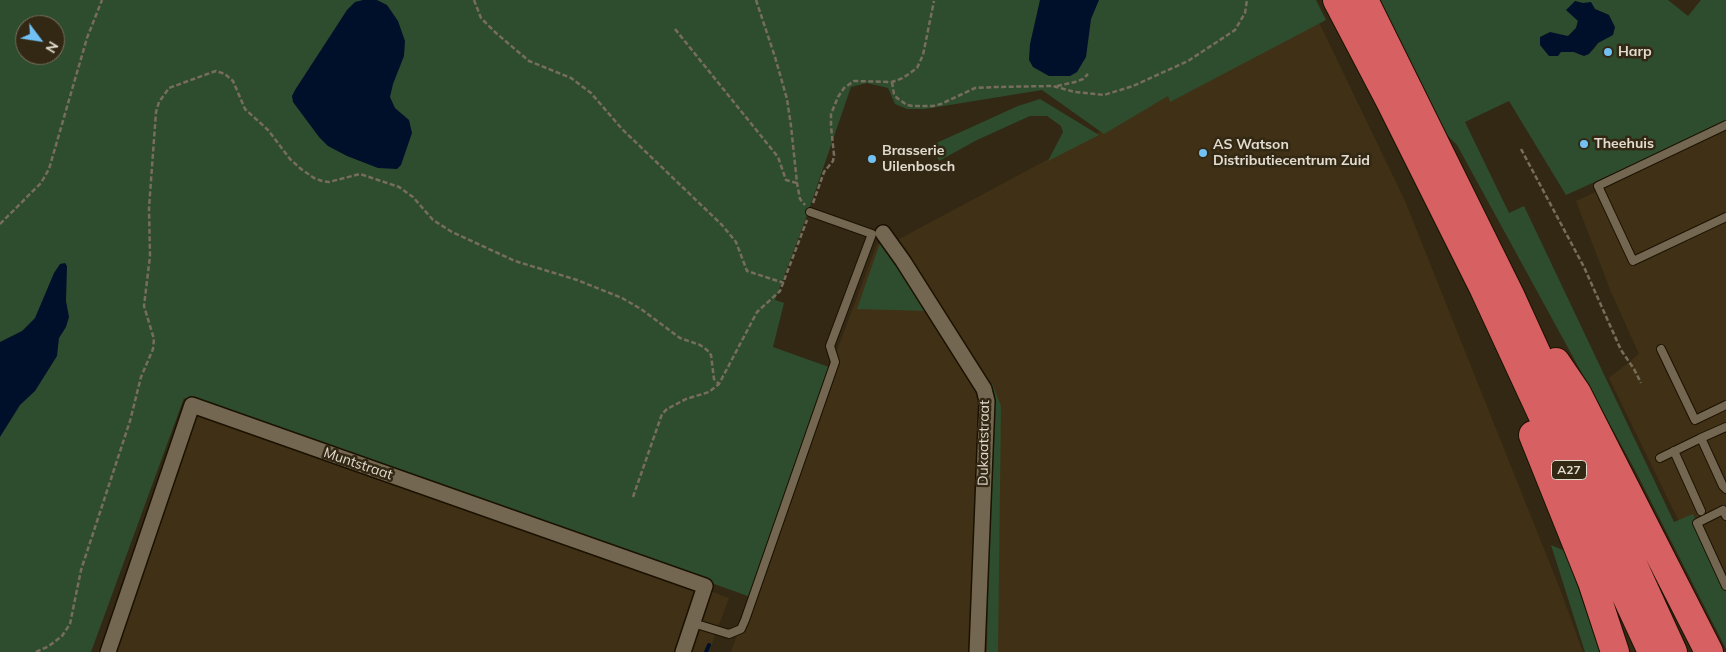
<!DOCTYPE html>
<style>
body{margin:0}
#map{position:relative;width:1726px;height:652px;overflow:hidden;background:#332814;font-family:Mulish,sans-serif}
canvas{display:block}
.north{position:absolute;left:15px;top:15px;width:50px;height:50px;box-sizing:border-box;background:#332814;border:1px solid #79705f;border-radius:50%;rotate:121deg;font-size:14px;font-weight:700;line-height:20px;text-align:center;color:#e2dbcf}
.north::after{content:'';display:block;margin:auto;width:18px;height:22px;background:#71c1f5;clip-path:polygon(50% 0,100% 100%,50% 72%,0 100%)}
</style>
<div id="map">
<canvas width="1726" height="652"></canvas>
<div class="north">N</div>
</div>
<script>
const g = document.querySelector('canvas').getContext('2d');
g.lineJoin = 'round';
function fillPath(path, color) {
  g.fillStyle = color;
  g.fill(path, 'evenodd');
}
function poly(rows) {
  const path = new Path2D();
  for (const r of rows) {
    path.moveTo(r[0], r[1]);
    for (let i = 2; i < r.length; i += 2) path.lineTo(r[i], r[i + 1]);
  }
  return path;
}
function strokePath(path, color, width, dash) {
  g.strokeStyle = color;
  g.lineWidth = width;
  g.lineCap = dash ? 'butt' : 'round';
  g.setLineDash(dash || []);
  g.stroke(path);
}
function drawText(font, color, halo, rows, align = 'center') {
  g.font = font + ' Mulish,sans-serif';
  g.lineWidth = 5;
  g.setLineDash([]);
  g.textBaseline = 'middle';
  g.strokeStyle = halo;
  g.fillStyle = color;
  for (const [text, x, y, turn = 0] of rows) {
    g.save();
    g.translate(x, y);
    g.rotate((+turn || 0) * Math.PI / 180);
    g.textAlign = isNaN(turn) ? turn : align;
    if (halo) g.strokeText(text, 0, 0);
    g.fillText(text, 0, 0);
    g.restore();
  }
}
const built = poly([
 [1316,16,1405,201,1560,589,1583,652,731,652,827,377,877,244,886,246],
 [1726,131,1726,618,1609,378,1639,354,1611,292,1576,201],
 [187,399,729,598,709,652,98,652]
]);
const green = poly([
 [0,0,1316,0,1326,20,1170,102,1168,96,1104,134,1042,90,925,109,907,109,895,104,888,88,867,83,851,87,806,218,775,300,784,303,773,347,829,367,754,581,761,584,756,599,373,461,184,398,91,652,0,652],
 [25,25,55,25,55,55,25,55],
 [1377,0,1668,0,1688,16,1701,0,1726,0,1726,122,1566,195,1509,101,1465,122,1509,213,1524,206,1674,522,1693,514,1726,580,1726,649,1636,472,1457,145,1446,134],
 [1575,1,1609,15,1604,39,1598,43,1593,50,1581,55,1574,52,1568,37,1576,28,1578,21],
 [1040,99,1099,135,1048,161,1063,132,1061,126,1047,116,1030,116,977,140,939,161,932,145,1018,106],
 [880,243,890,251,930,311,857,309],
 [992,383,1001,406,998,652,987,652],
 [1551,545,1565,551,1601,652,1585,652]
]);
const water = poly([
 [363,0,377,0,387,5,398,21,405,41,404,56,393,84,390,97,395,108,409,120,412,133,401,165,397,169,378,168,347,156,328,146,319,137,293,102,292,96,295,90,347,10,355,2],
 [1040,0,1099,0,1091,19,1086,57,1077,72,1070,76,1049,76,1033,67,1029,60,1030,44],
 [1575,1,1583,3,1591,2,1595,9,1609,15,1615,27,1613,35,1598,43,1589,54,1584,56,1574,52,1561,52,1558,56,1549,56,1540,45,1540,37,1550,32,1568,36,1576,28,1578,21,1566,10],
 [65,263,67,266,66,301,69,317,66,327,59,338,57,356,35,391,20,405,0,437,0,342,22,331,35,318,54,273,60,264]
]);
const stream = poly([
 [706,652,709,645]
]);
const path = poly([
 [474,0,481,18,496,33,529,61,571,78,591,93,622,129,722,225,736,242,747,271,784,283],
 [756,0,775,57,787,99,791,126,797,183,800,199,805,205],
 [675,29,778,157,786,180,797,183],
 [892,82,894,94,897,98,907,105,913,106,933,106,941,104,975,88,994,87,1053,86,1075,92,1104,95,1133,86,1188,61,1235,30,1245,13,1247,0],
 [1057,86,1075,82,1083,79,1088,74],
 [1521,149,1584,267,1621,350,1634,369,1641,383],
 [813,203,824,172,833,161,834,155,831,126,831,114,838,97,844,88,854,81,892,82,903,78,917,68,923,55,934,1],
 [0,224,41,183,49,169,87,38,102,0],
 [633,497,662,414,667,409,686,399,709,392,719,384],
 [36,652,49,646,62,636,70,624,81,570,130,421,141,377,153,349,154,339,144,306,150,256,149,208,156,112,159,102,169,88,210,73,216,71,225,74,233,81,245,109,268,130,290,159,301,169,314,178,322,181,329,182,360,174,399,187,413,197,433,220,452,232,515,261,577,280,622,298,641,309,680,338,700,345,707,350,711,355,714,379,719,384,757,312,780,291,807,220]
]);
const service = poly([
 [1726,125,1598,186,1633,261,1726,217],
 [1661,349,1695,420,1726,405],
 [1726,427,1701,438,1723,486,1726,489],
 [1674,451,1701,511],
 [1660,458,1701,438],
 [1726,516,1723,510,1697,523,1726,586],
 [693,623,729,634,741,629,745,620,835,362,830,346,872,234,810,212]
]);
const minor = poly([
 [883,233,903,261,984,389,987,401,977,652],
 [108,652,192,405,705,586,683,652]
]);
const motorway = poly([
 [1337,0,1390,101,1484,289,1652,652],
 [1364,0,1511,297,1673,652],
 [1556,362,1577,393,1709,652],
 [1533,435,1592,582,1615,652]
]);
const markers = [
 [1608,52,5,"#71c1f5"],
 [1584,144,5,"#71c1f5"],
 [1203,153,5,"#71c1f5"],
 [872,159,5,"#71c1f5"]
];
const shields = [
 [1569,470,35]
];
const shieldNames = [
 ["A27",1569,470]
];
const poiNames = [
 ["Harp",1618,52],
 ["Theehuis",1594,144],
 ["AS Watson",1213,145],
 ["Distributiecentrum Zuid",1213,161],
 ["Brasserie",882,151],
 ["Uilenbosch",882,167]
];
const streetNames = [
 ["Dukaatstraat",984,443,-89],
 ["Muntstraat",358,464,19]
];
fillPath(built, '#403116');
fillPath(green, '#2e4d2e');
fillPath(water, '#000f2a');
strokePath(stream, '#000f2a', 4);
strokePath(service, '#1b1101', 10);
strokePath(minor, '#1b1101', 18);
strokePath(motorway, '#1b1101', 30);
strokePath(path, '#776d5c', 2.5, [5, 2.5]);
strokePath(service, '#736751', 8);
strokePath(minor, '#736751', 15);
strokePath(motorway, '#d66062', 28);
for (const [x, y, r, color] of markers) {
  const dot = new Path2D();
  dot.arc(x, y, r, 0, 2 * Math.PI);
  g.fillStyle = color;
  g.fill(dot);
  strokePath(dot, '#332814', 2);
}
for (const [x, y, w] of shields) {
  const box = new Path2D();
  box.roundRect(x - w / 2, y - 9.5, w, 19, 4);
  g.fillStyle = '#332814';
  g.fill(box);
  strokePath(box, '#e2dbcf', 1);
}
drawText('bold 12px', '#e2dbcf', null, shieldNames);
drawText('bold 14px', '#e2dbcf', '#332814', poiNames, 'left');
drawText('14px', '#e2dbcf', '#332814', streetNames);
</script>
